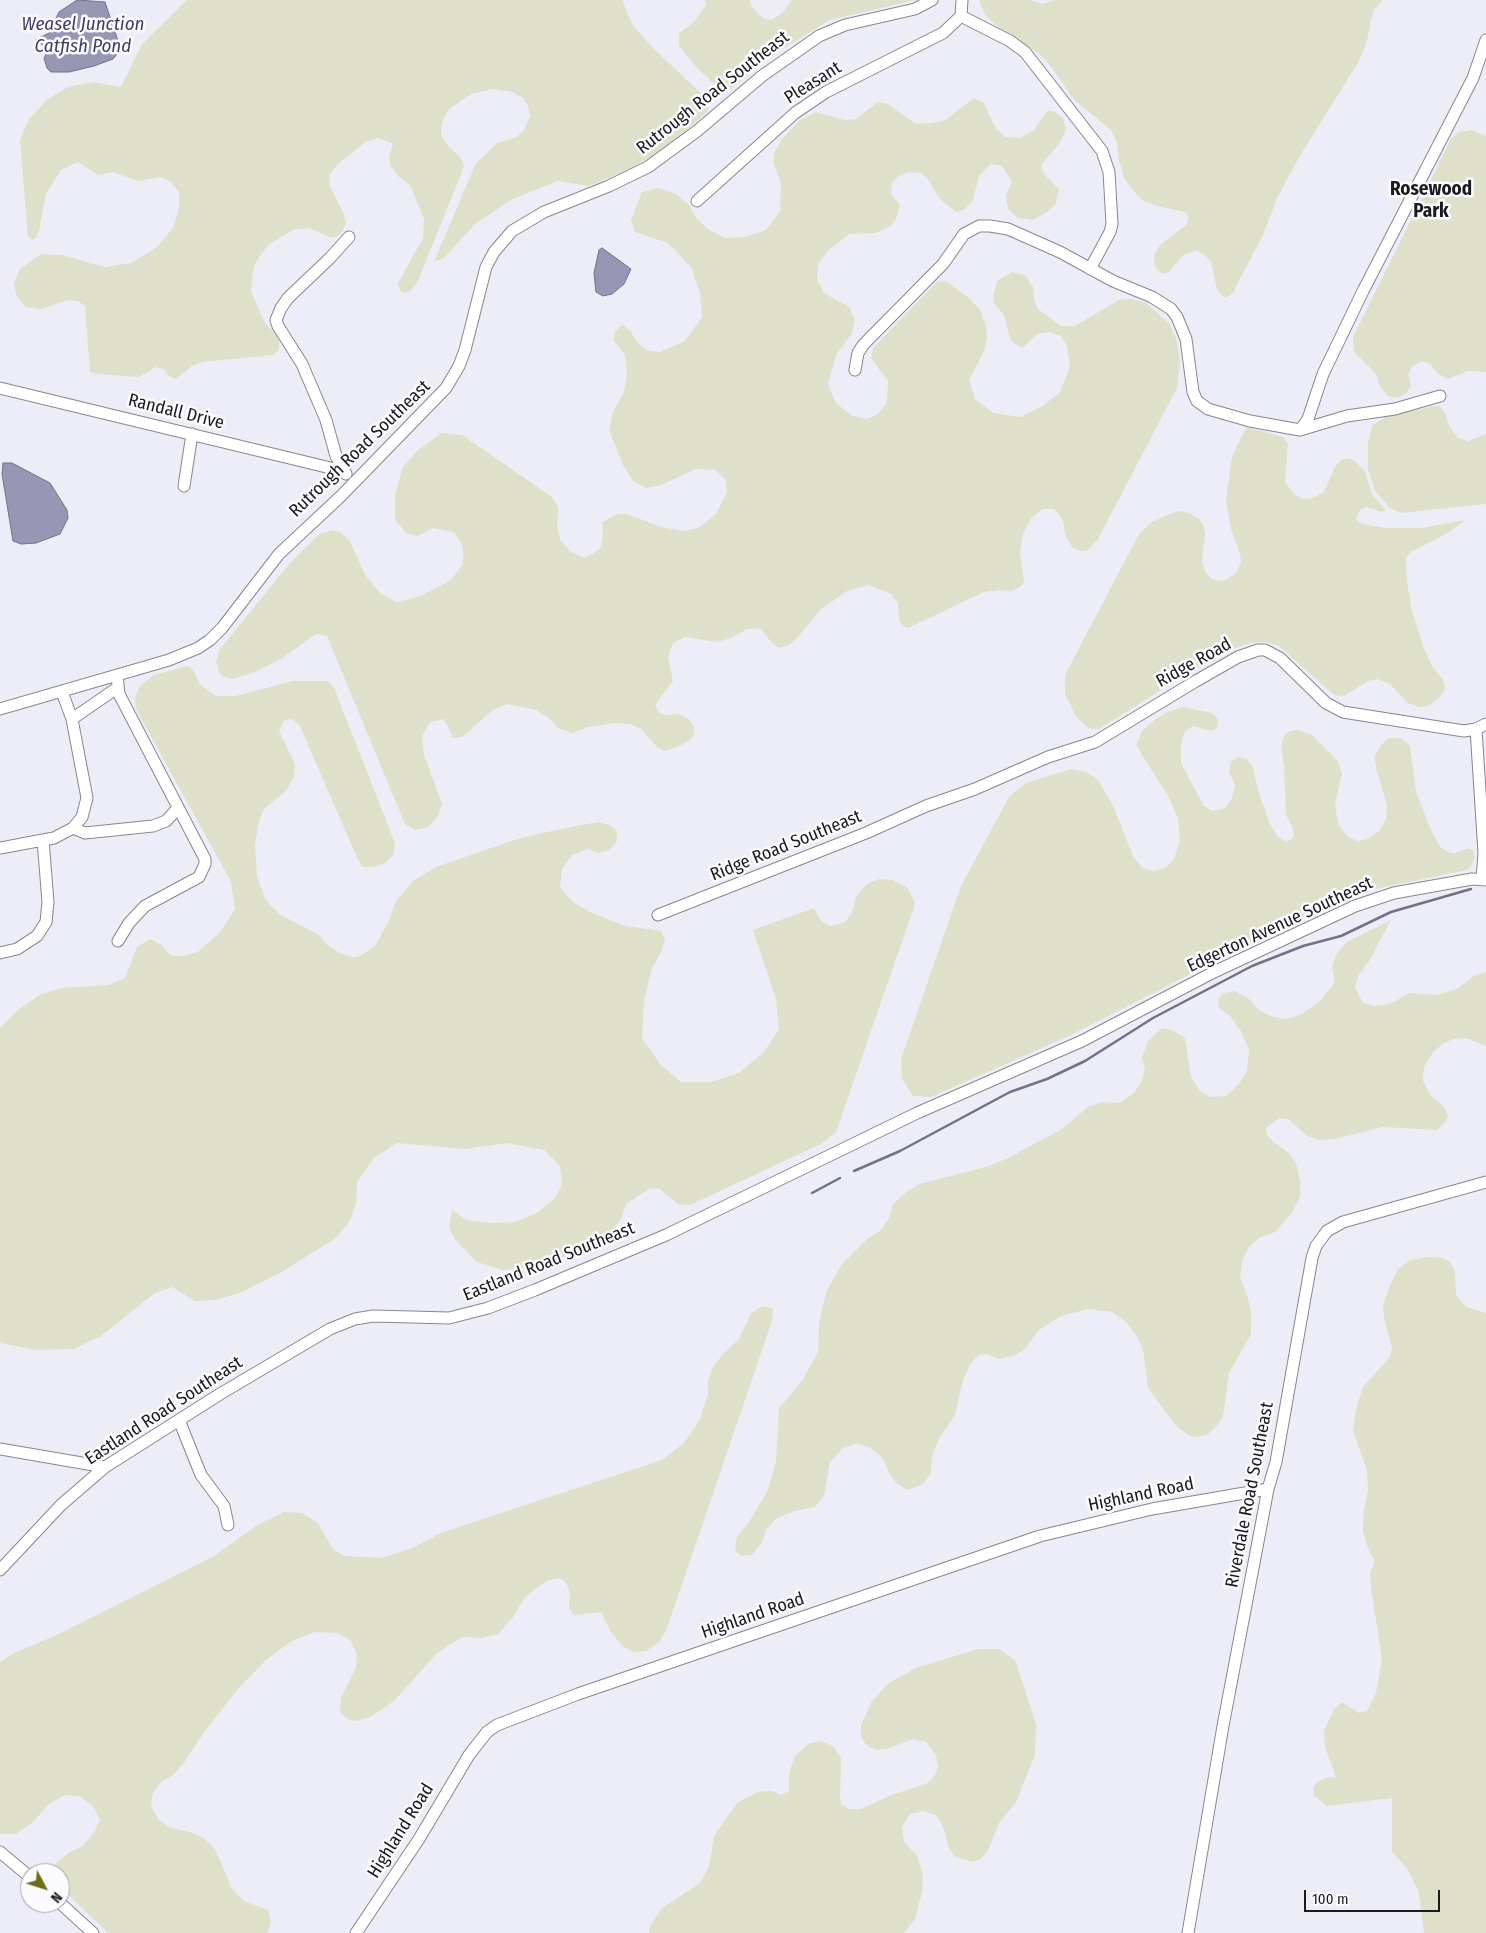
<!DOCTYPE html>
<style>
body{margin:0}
#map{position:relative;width:1486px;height:1933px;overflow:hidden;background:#ededf7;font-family:"Fira Sans Condensed",sans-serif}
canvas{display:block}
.north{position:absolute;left:20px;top:1863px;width:50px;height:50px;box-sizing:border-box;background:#fbfbff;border:1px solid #a1a1a5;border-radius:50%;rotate:130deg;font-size:14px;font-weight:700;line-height:20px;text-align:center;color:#1b1b1f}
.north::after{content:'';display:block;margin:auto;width:18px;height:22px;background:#6b6f15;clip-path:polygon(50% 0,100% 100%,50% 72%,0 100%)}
.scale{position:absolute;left:1304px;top:1890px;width:136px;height:22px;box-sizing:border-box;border:2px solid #1b1b1f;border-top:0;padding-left:6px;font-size:15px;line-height:18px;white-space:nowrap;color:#1b1b1f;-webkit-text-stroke:4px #fbfbff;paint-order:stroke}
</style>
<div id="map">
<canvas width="1486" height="1933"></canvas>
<div class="north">N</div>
<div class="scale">100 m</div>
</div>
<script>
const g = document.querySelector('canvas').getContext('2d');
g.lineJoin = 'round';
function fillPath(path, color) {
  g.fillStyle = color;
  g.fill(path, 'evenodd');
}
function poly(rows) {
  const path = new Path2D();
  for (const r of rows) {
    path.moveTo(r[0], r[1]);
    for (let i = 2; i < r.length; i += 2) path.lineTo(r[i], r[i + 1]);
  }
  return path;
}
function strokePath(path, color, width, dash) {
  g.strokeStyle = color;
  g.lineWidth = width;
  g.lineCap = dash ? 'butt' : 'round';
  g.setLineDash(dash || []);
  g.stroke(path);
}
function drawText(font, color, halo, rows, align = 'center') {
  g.font = font + ' "Fira Sans Condensed",sans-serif';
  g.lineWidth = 5;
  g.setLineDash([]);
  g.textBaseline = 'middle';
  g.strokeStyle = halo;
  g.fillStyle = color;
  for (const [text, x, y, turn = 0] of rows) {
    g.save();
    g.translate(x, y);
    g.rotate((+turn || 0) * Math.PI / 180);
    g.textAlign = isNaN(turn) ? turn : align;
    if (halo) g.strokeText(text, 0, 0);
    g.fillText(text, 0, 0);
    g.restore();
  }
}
const green = poly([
 [187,0,622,0,632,24,651,46,707,99,708,111,669,146,630,169,589,186,557,181,511,200,475,224,444,258,434,262,475,165,497,143,517,137,524,130,530,116,528,106,523,98,512,92,493,89,471,94,448,110,442,123,441,135,448,146,462,159,464,167,417,283,409,292,405,293,400,291,398,283,423,238,424,219,410,185,399,177,391,166,389,157,393,144,378,138,365,142,338,164,329,175,330,186,344,215,346,224,340,235,332,238,309,228,293,230,268,245,257,260,253,271,251,292,265,323,279,337,279,350,273,355,202,362,192,366,176,379,169,376,165,370,156,367,139,377,97,374,90,372,85,306,78,301,68,300,41,309,26,307,16,295,14,283,20,269,41,254,62,255,105,267,131,263,156,248,173,228,179,208,179,192,170,181,161,177,138,181,113,172,98,175,78,162,61,170,46,194,39,231,36,238,32,240,28,237,20,140,29,119,48,99,68,87,94,82,121,87,142,44],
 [705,0,750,0,751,6,763,18,771,20,782,13,792,0,915,0,830,20,774,54,730,90,719,88,696,67,679,46,679,33,693,23,706,5],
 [979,0,1030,0,1043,4,1054,0,1383,0,1374,10,1371,19,1367,41,1359,61,1301,154,1278,196,1262,237,1232,294,1225,298,1217,290,1211,261,1202,253,1195,251,1183,255,1169,272,1163,274,1157,270,1154,263,1155,254,1160,245,1187,224,1188,217,1185,212,1157,206,1144,201,1137,195,1125,180,1119,161,1117,143,1111,130,1074,100,1050,65,1038,53,997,26,985,15],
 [974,98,984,103,996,129,1005,137,1020,138,1034,130,1047,111,1053,111,1063,118,1066,130,1059,144,1041,165,1044,174,1059,189,1055,205,1046,213,1032,220,1018,218,1008,209,1006,195,1012,182,1002,166,991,164,979,176,973,200,965,209,956,212,939,198,927,178,920,173,908,172,899,176,892,182,891,194,900,205,896,219,891,226,876,233,849,234,828,251,818,264,817,279,824,293,849,307,855,320,852,333,836,355,828,384,836,403,852,416,867,419,878,414,887,403,888,381,871,358,873,348,937,282,946,281,969,298,980,310,986,326,987,338,984,351,969,380,975,399,993,413,1020,417,1044,405,1060,392,1070,367,1067,346,1061,336,1050,332,1038,334,1022,348,1011,341,1004,315,993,302,994,292,998,280,1012,272,1025,275,1033,287,1034,299,1038,309,1061,326,1075,326,1119,300,1132,299,1146,303,1169,323,1177,341,1180,362,1177,388,1098,539,1088,550,1081,551,1072,547,1065,534,1063,520,1054,509,1043,509,1031,518,1023,534,1020,552,1024,582,1020,587,1012,591,1000,590,984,592,908,628,903,626,899,620,898,603,891,594,869,585,847,591,820,610,797,638,789,645,779,648,772,643,760,628,747,629,731,638,717,642,685,637,673,643,668,657,673,681,655,705,659,713,666,715,678,714,689,719,694,727,694,735,687,742,675,748,664,751,657,747,641,729,631,724,614,723,588,727,572,733,558,728,550,719,536,710,507,704,493,710,462,737,453,738,444,719,430,722,422,736,424,755,442,804,438,816,428,827,415,830,405,824,327,636,316,634,281,659,255,672,233,679,224,677,219,672,216,661,220,649,290,563,318,535,331,530,340,532,350,541,365,575,380,593,397,602,421,596,451,580,463,564,463,547,454,532,433,528,417,536,406,533,395,519,395,495,403,467,419,449,442,433,462,435,552,497,559,509,557,524,560,540,570,551,585,558,600,549,603,535,602,522,617,514,627,514,661,527,683,531,698,528,716,514,727,492,726,480,715,470,696,469,661,485,646,488,634,482,623,465,609,430,613,412,624,392,627,373,625,355,614,341,615,331,622,325,630,330,636,341,646,350,660,352,685,341,702,317,700,293,691,267,668,243,635,232,631,220,642,192,658,188,676,194,690,206,696,218,708,229,725,238,744,237,766,230,780,211,781,184,774,164,774,153,782,139,800,120,816,112,845,120,856,119,877,102,888,104,916,124,931,123,944,121],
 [1471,130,1486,136,1486,372,1468,371,1448,379,1437,373,1430,364,1421,361,1411,368,1408,375,1411,386,1407,393,1398,398,1388,396,1380,387,1376,374,1354,352,1353,337,1451,139,1459,132],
 [1435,406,1440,407,1446,415,1449,426,1458,438,1468,441,1486,434,1486,504,1401,513,1390,508,1375,491,1368,469,1368,443,1372,426,1386,416],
 [1246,427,1283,437,1288,444,1285,481,1292,492,1302,499,1313,498,1324,492,1335,467,1341,460,1348,458,1355,461,1365,471,1372,494,1386,510,1382,512,1367,507,1360,510,1356,519,1362,524,1386,528,1422,528,1466,520,1448,533,1411,552,1406,558,1407,582,1412,611,1423,646,1432,666,1443,680,1445,689,1440,697,1430,705,1420,707,1408,703,1390,684,1377,679,1368,681,1344,696,1334,695,1279,646,1266,642,1250,643,1233,649,1190,672,1099,729,1088,728,1075,715,1065,694,1065,675,1139,534,1152,522,1165,516,1178,511,1189,513,1198,518,1203,524,1205,533,1202,561,1206,573,1212,579,1222,581,1229,578,1237,572,1241,562,1240,553,1231,529,1226,500,1232,457],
 [188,666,193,669,200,685,216,696,236,696,292,681,328,681,334,688,395,843,393,855,385,863,373,867,363,867,358,860,300,726,292,719,284,720,279,731,295,764,294,777,286,791,264,809,258,824,255,846,257,877,265,899,279,914,319,935,327,945,340,953,352,957,360,956,375,946,388,923,396,901,413,881,436,867,517,839,561,829,598,822,610,825,617,831,617,841,610,850,599,853,587,849,572,855,562,869,560,888,573,902,590,912,625,926,661,931,665,939,662,950,652,968,644,1001,642,1038,660,1064,681,1082,711,1082,739,1073,764,1052,779,1029,776,999,753,930,814,908,821,921,831,926,845,922,852,913,856,897,867,884,879,879,892,880,908,888,915,904,836,1132,823,1143,690,1205,678,1204,660,1189,650,1188,626,1204,621,1219,609,1234,591,1246,540,1267,503,1270,477,1262,456,1241,449,1227,452,1210,466,1220,491,1223,515,1222,537,1213,554,1199,562,1185,560,1166,544,1150,507,1143,466,1149,397,1143,374,1158,357,1182,356,1203,350,1221,336,1238,280,1273,242,1292,216,1300,195,1301,172,1287,155,1293,101,1336,74,1349,36,1350,0,1343,0,1028,20,1008,40,995,61,988,109,985,125,978,137,947,150,939,160,944,171,956,183,956,198,952,221,931,235,909,231,882,136,709,135,698,140,686,154,675],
 [1183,707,1212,713,1218,719,1217,728,1211,731,1193,726,1185,731,1181,744,1181,763,1204,806,1213,811,1224,809,1232,799,1235,785,1229,772,1231,762,1238,757,1247,759,1253,767,1258,791,1270,824,1278,837,1285,841,1291,840,1294,836,1293,828,1286,815,1284,766,1281,748,1284,736,1290,731,1299,730,1312,735,1337,760,1342,773,1335,805,1338,824,1348,837,1358,841,1369,838,1380,830,1386,819,1387,805,1377,772,1374,757,1381,745,1389,738,1401,738,1410,746,1416,792,1431,830,1440,847,1448,852,1455,853,1469,848,1473,851,1475,858,1471,866,1467,870,1370,890,1330,903,1069,1036,931,1097,913,1096,902,1079,901,1059,961,886,1009,797,1026,783,1071,769,1086,772,1098,780,1113,806,1134,858,1143,868,1153,871,1165,868,1174,859,1180,840,1178,818,1168,796,1136,745,1142,731,1153,721,1167,712],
 [1391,920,1369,961,1358,976,1355,988,1363,1003,1374,1006,1390,1004,1410,993,1436,995,1457,989,1474,976,1486,972,1486,1046,1469,1039,1456,1038,1444,1043,1433,1052,1424,1067,1423,1081,1431,1096,1444,1107,1448,1115,1446,1122,1436,1130,1383,1127,1335,1139,1319,1140,1307,1136,1288,1119,1279,1118,1266,1128,1267,1135,1273,1142,1288,1152,1296,1163,1300,1181,1300,1197,1292,1213,1275,1232,1259,1238,1248,1248,1242,1262,1240,1278,1247,1295,1251,1312,1251,1334,1229,1373,1223,1416,1218,1425,1208,1434,1197,1437,1190,1436,1176,1426,1148,1388,1143,1349,1136,1335,1126,1322,1112,1312,1088,1309,1061,1316,1039,1330,1024,1350,1012,1356,998,1359,988,1354,979,1355,970,1364,963,1380,955,1415,940,1437,932,1456,931,1473,923,1484,908,1490,899,1485,892,1478,882,1457,870,1448,856,1443,842,1449,830,1462,824,1496,815,1507,795,1511,777,1518,766,1530,762,1542,752,1555,741,1556,735,1551,737,1537,749,1522,767,1492,776,1462,779,1408,802,1381,818,1352,819,1323,827,1290,842,1264,866,1240,881,1230,889,1218,893,1204,905,1193,919,1184,986,1167,1008,1158,1062,1129,1088,1107,1103,1102,1119,1103,1133,1094,1141,1083,1145,1069,1142,1057,1148,1041,1162,1028,1174,1031,1185,1038,1191,1077,1200,1091,1211,1097,1226,1096,1239,1084,1247,1071,1249,1050,1241,1031,1230,1016,1219,1008,1218,999,1224,993,1234,991,1249,999,1259,1010,1273,1017,1286,1019,1302,1014,1321,1000,1335,982,1332,966,1337,953,1347,942],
 [1429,1257,1442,1258,1450,1262,1455,1271,1456,1295,1466,1307,1486,1313,1486,1933,1424,1933,1419,1893,1407,1868,1392,1852,1392,1798,1327,1806,1314,1796,1313,1788,1317,1782,1326,1778,1336,1777,1325,1747,1324,1731,1334,1709,1342,1702,1359,1713,1367,1711,1376,1693,1382,1659,1371,1588,1370,1573,1375,1561,1369,1551,1363,1532,1364,1511,1368,1489,1367,1470,1353,1431,1356,1409,1363,1387,1390,1357,1392,1347,1385,1324,1383,1306,1390,1285,1398,1269,1410,1260],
 [763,1306,773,1309,772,1321,666,1631,659,1642,646,1651,634,1652,622,1646,611,1632,601,1612,574,1615,569,1608,570,1592,566,1582,559,1578,548,1580,525,1597,513,1617,498,1634,482,1638,462,1637,437,1653,394,1701,370,1717,355,1721,347,1719,340,1712,341,1698,356,1667,357,1655,351,1641,338,1633,315,1632,290,1642,265,1661,237,1690,205,1731,183,1764,172,1776,161,1782,153,1793,151,1806,159,1820,171,1828,190,1832,204,1838,215,1849,232,1889,244,1901,268,1910,271,1923,267,1933,108,1933,60,1887,60,1873,54,1873,56,1863,68,1853,83,1846,95,1831,100,1819,93,1806,79,1796,65,1795,49,1804,32,1823,16,1834,0,1834,0,1662,14,1653,59,1634,214,1556,259,1524,284,1512,302,1513,317,1522,333,1549,344,1556,382,1558,412,1548,441,1533,662,1460,684,1443,699,1421,708,1395,708,1381,713,1367,723,1354,739,1339,751,1313],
 [978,1649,999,1649,1015,1660,1036,1724,1035,1755,1016,1802,999,1823,988,1850,981,1859,972,1862,954,1856,948,1846,944,1829,936,1815,923,1811,910,1814,902,1827,904,1842,917,1855,923,1876,922,1892,915,1919,904,1933,649,1933,650,1926,662,1908,700,1883,709,1867,714,1836,737,1803,757,1792,772,1791,781,1795,789,1791,789,1775,794,1757,808,1744,821,1741,833,1746,841,1758,840,1796,841,1804,848,1809,861,1809,891,1795,926,1784,934,1777,938,1768,936,1755,926,1742,913,1739,887,1749,876,1750,866,1745,861,1736,861,1725,872,1701,889,1683,916,1668]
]);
const water = poly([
 [77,0,105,2,119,44,118,53,113,59,94,66,69,72,51,72,47,68,44,58,49,49,35,40,49,33,59,12,77,0],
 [602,248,631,269,624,284,612,294,603,296,596,292,594,273,599,250,602,248],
 [3,463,12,463,50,483,67,510,68,518,60,534,36,543,21,544,13,541,2,474,3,463]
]);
const stream = poly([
 [854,1171,900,1151,1010,1092,1047,1079,1085,1061,1153,1018,1252,966,1303,946,1341,936,1391,912,1471,889],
 [812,1193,840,1178]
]);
const minor = poly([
 [962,0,961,16,1010,41,1025,52,1102,151,1109,172,1112,224,1110,232,1090,269],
 [697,201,795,113,826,92,943,33,961,16],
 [855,370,858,353,863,345,943,264,964,234,979,226,990,226,1008,229,1060,252,1113,281,1152,297,1171,309,1177,317,1186,339,1193,392,1197,401,1208,409,1250,421,1300,430,1347,416,1395,409,1440,396],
 [0,388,343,471],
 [1300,430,1308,419,1323,374,1363,291,1473,78,1486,40],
 [346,474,336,456,326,420,302,364,278,326,276,320,281,308,288,298,330,258,349,237],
 [184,486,192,434],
 [117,675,119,694,205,859,205,864,199,877,145,906,129,923,118,941],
 [0,709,169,660,198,648,210,640,222,628,279,554,341,496,446,388,459,366,465,350,486,267,494,252,512,231,544,212,609,186,648,167,697,131,762,76,819,36,845,25,915,9,932,0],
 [72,719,117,688],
 [1476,729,1484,853,1482,879],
 [73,828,85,833,153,826,166,821,178,808],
 [43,840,54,838,73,828,82,817,87,798,72,719,62,692],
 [0,848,43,840,48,902,46,922,37,936,17,949,0,953],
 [658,915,866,833,926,806,975,789,1048,757,1095,742,1196,681,1238,657,1258,650,1265,650,1280,658,1326,703,1343,712,1464,731,1476,729,1486,724],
 [179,1420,201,1475,224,1506,228,1525],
 [0,1449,105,1467],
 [0,1570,61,1505,105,1467,220,1394,330,1329,355,1319,373,1316,449,1318,488,1308,535,1290,666,1235,917,1113,1082,1041,1214,972,1355,906,1394,893,1472,879,1486,880],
 [0,1852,30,1877],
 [60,1903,93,1933],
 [356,1933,419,1839,469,1755,487,1732,497,1725,578,1694,1040,1536,1152,1509,1268,1489],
 [1188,1933,1223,1726,1268,1489,1276,1462,1312,1258,1316,1246,1327,1231,1343,1222,1486,1182]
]);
const streetNames = [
 ["Pleasant",813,83,-32],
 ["Rutrough Road Southeast",713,93,-38],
 ["Randall Drive",176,412,14],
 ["Rutrough Road Southeast",360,449,-44],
 ["Ridge Road",1194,663,-29],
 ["Ridge Road Southeast",786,846,-22],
 ["Edgerton Avenue Southeast",1280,925,-25],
 ["Eastland Road Southeast",549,1262,-22],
 ["Eastland Road Southeast",164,1411,-33],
 ["Highland Road",1141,1495,-12],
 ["Riverdale Road Southeast",1250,1495,-79],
 ["Highland Road",753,1616,-19],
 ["Highland Road",401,1831,-58]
];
const waterNames = [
 ["Weasel Junction",83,25],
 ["Catfish Pond",83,47]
];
const neighbourhoodNames = [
 ["Rosewood",1431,190],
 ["Park",1431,212]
];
fillPath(green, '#dee0c9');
fillPath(water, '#9796b4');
strokePath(water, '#727187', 1);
strokePath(stream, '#727187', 2.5);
strokePath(minor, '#86868f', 13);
strokePath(minor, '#fff', 11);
drawText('18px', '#1b1b1f', '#fbfbff', streetNames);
drawText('italic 19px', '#403b67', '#fbfbff', waterNames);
drawText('bold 19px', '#1b1b1f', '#fbfbff', neighbourhoodNames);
</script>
